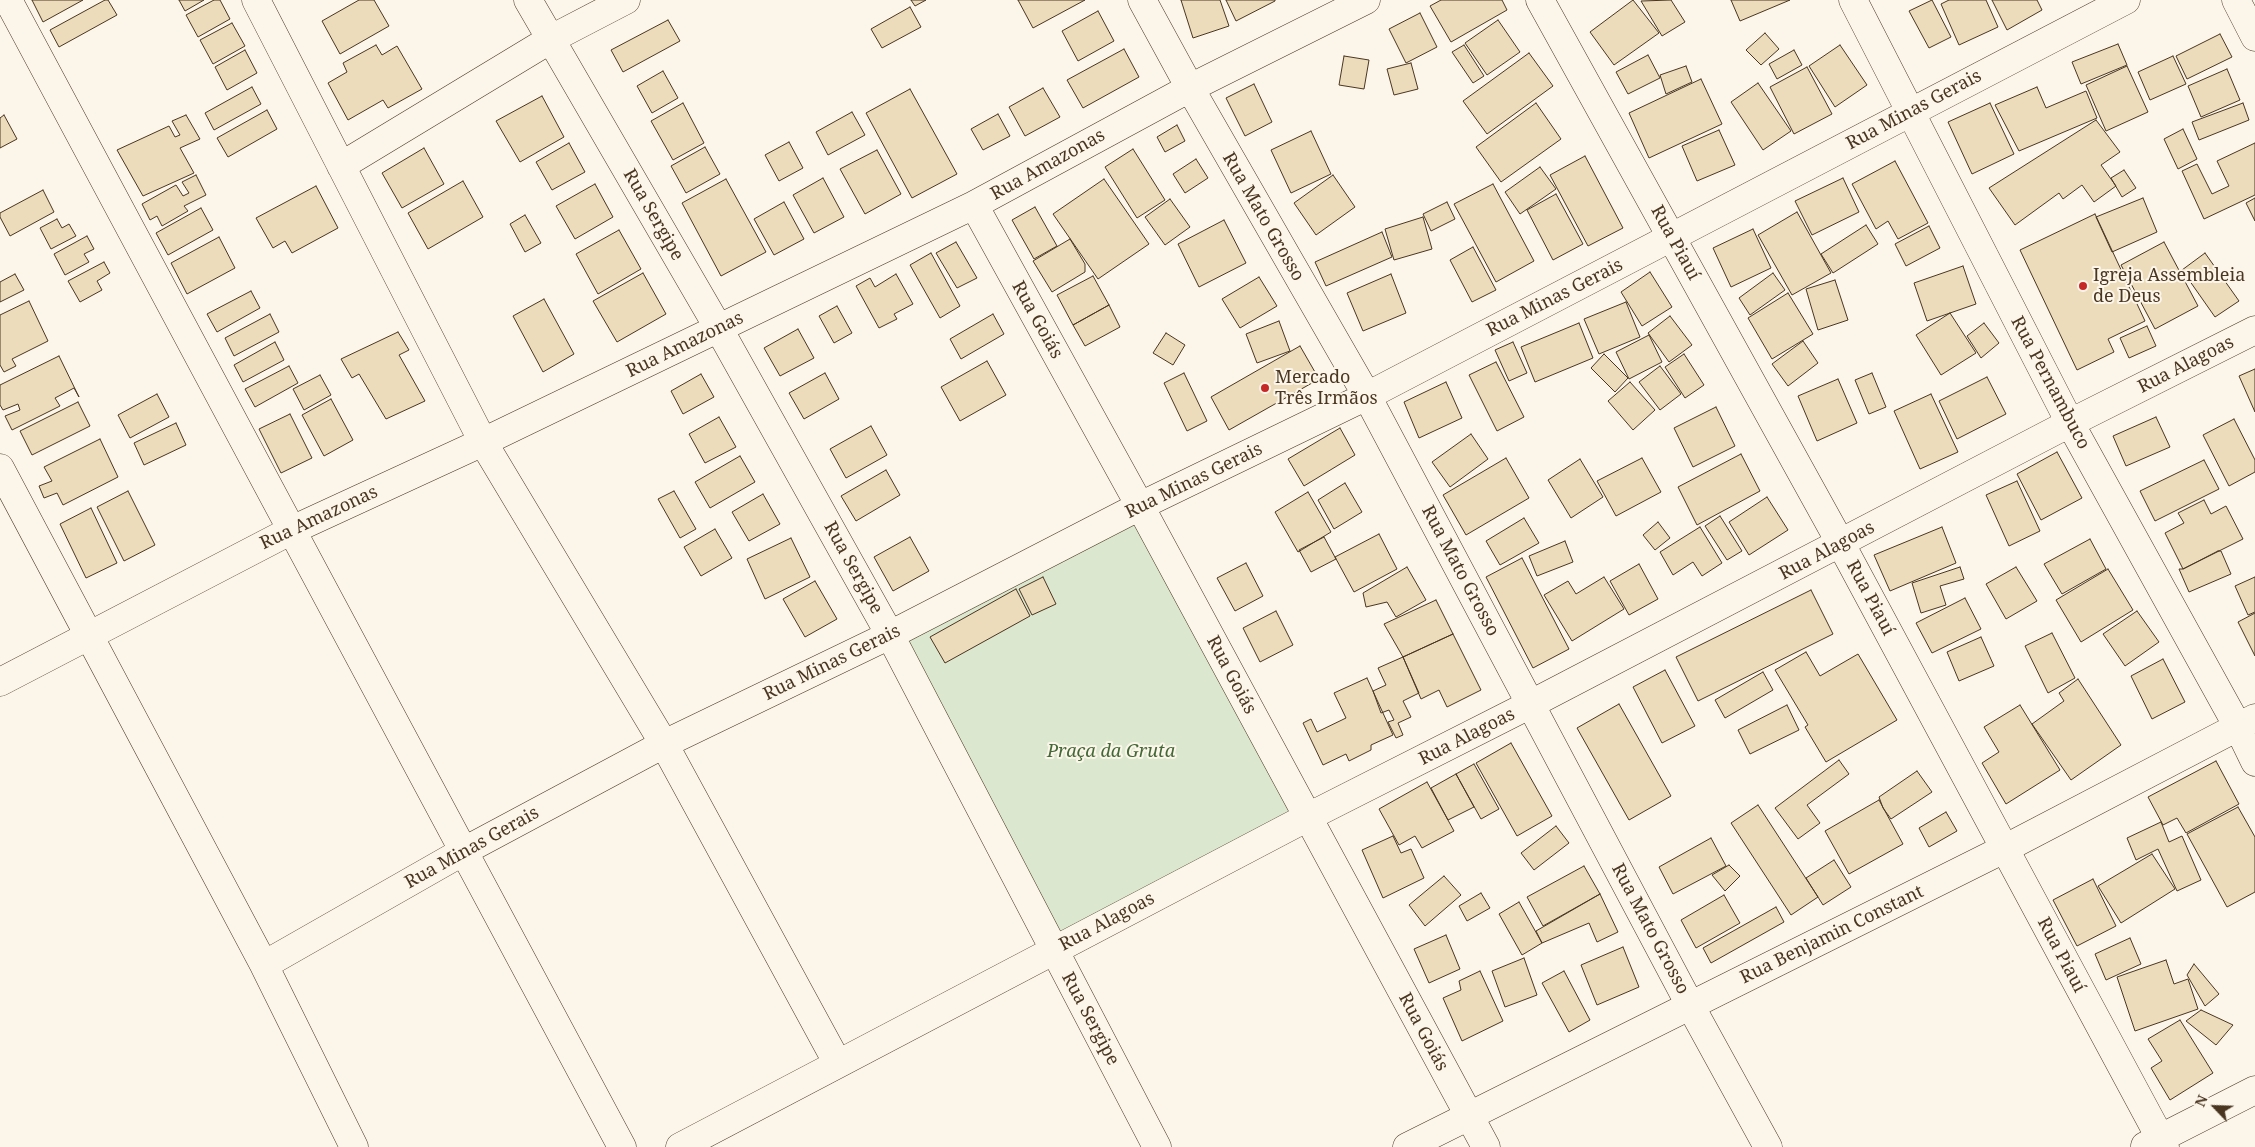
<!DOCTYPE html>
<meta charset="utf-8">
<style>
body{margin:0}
#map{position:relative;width:2255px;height:1147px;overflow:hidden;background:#fbf6e9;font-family:"Noto Serif",serif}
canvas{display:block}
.north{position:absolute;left:2190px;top:1082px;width:50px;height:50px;-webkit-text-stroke:4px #fbf6e9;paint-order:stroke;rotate:294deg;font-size:14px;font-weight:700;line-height:20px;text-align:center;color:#4a3520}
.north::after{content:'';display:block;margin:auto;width:18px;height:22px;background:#4a3520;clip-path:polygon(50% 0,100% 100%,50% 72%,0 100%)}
</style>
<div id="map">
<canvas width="2255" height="1147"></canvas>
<div class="north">N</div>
</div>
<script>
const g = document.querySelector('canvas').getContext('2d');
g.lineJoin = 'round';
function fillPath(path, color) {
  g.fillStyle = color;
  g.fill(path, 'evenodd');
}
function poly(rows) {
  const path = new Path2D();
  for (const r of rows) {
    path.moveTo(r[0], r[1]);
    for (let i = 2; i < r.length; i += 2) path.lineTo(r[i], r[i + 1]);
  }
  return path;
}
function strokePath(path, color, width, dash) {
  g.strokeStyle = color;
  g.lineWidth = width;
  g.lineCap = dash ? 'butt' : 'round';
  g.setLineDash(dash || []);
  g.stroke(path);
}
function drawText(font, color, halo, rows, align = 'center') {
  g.font = font + ' "Noto Serif",serif';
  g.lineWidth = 4;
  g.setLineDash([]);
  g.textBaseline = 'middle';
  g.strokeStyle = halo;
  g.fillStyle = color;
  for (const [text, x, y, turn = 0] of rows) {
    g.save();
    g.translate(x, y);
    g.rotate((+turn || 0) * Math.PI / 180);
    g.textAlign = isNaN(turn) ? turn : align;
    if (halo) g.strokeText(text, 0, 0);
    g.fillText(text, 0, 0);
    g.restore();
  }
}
const green = poly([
 [1132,519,1296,811,1059,940,905,638,1132,519]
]);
const building = poly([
 [32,0,83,0,43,22,32,0],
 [105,0,108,0,117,15,59,47,50,30,105,0],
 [179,0,204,0,185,11,179,0],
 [214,0,220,0,230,19,198,37,186,15,214,0],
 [359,0,374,0,389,26,340,54,322,21,359,0],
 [911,0,926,0,915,6,911,0],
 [1018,0,1085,0,1033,28,1018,0],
 [1181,0,1220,0,1229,26,1193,38,1181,0],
 [1226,0,1275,0,1275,1,1236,21,1226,0],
 [1441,0,1502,0,1507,10,1451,42,1430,6,1441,0],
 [1633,0,1659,33,1614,65,1590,32,1633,0],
 [1671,0,1685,22,1662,36,1641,1,1671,0],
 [1731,0,1790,0,1740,21,1731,0],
 [1932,0,1951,37,1929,48,1909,11,1932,0],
 [1949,0,1986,0,1998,27,1959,45,1941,4,1949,0],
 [1992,0,2037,0,2042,10,2007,30,1992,0],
 [910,7,921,27,882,48,871,29,910,7],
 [1098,11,1114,41,1078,61,1062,31,1098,11],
 [1420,13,1437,47,1406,63,1389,29,1420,13],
 [668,20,680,41,623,72,611,50,668,20],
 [1498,20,1520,52,1487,75,1465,43,1498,20],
 [232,23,245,46,213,64,200,40,232,23],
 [1765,33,1779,49,1761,65,1746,50,1765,33],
 [2220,34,2232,57,2187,79,2176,56,2220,34],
 [2118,44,2127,65,2081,84,2072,62,2118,44],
 [376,45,382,55,397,46,422,89,388,108,383,100,348,120,328,83,347,72,343,63,376,45],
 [1464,45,1484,76,1473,83,1452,52,1464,45],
 [1840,45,1867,85,1835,107,1809,66,1840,45],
 [1124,49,1139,77,1083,108,1067,80,1124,49],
 [245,50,257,73,227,90,215,67,245,50],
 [1794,50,1802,65,1777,79,1769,64,1794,50],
 [1529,53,1553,86,1487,134,1463,101,1529,53],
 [1648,55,1660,78,1628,94,1616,72,1648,55],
 [1344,56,1369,60,1364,89,1339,85,1344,56],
 [2173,56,2186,84,2150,100,2138,72,2173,56],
 [1411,63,1418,89,1394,95,1387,69,1411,63],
 [1686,66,1692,82,1666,94,1660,75,1686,66],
 [2127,66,2148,112,2106,131,2086,85,2127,66],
 [1807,67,1832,114,1794,134,1770,87,1807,67],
 [2227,69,2240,100,2201,117,2188,86,2227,69],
 [663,71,678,98,652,113,637,86,663,71],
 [1701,79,1722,124,1649,158,1629,113,1701,79],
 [1758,83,1791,131,1763,150,1731,102,1758,83],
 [1254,84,1272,122,1245,136,1226,98,1254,84],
 [252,87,261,104,214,130,205,113,252,87],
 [2037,87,2046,108,2086,91,2097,118,2019,151,1995,105,2037,87],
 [1043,88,1060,117,1025,136,1009,107,1043,88],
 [910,89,957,174,912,198,866,113,910,89],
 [542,96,564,137,520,162,496,121,542,96],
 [683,103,704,143,673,160,651,121,683,103],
 [1536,103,1561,139,1501,182,1476,147,1536,103],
 [1990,103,2014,154,1972,174,1948,122,1990,103],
 [2243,103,2249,120,2199,140,2192,122,2243,103],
 [267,110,277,129,228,157,217,138,267,110],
 [852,112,865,135,828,155,816,132,852,112],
 [998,114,1010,136,983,150,971,129,998,114],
 [4,115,17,139,0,148,0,118,4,115],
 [186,115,200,139,180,148,194,173,143,196,117,150,169,126,175,137,180,135,172,121,186,115],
 [2096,120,2120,152,2101,165,2116,186,2094,202,2082,185,2063,199,2059,193,2015,225,1989,188,2096,120],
 [1177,125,1185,141,1165,152,1157,137,1177,125],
 [2183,129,2197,159,2178,169,2164,139,2183,129],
 [1719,130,1735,165,1697,181,1682,146,1719,130],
 [1311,131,1331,174,1291,193,1271,150,1311,131],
 [789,142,803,168,779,181,765,155,789,142],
 [569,143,585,172,552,190,536,162,569,143],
 [2255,143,2255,195,2204,219,2182,171,2197,164,2212,194,2229,186,2217,161,2255,143],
 [705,147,720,174,686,193,671,166,705,147],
 [424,148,444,184,402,208,382,173,424,148],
 [1133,149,1165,200,1137,218,1105,167,1133,149],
 [877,150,901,194,865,214,840,169,877,150],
 [1585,156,1623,228,1588,246,1550,175,1585,156],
 [1196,159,1208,178,1185,193,1173,174,1196,159],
 [1895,161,1928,223,1898,239,1888,221,1876,229,1852,184,1895,161],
 [1540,167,1556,189,1520,214,1505,192,1540,167],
 [2124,170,2136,188,2122,197,2111,178,2124,170],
 [196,175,206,195,184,206,188,211,162,226,157,216,150,220,142,204,176,185,183,196,189,193,182,182,196,175],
 [1333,175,1355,207,1316,235,1294,203,1333,175],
 [823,178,844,217,814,233,793,195,823,178],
 [1843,178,1859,212,1812,235,1795,201,1843,178],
 [726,179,766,252,721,276,682,203,726,179],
 [1104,179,1149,244,1098,279,1053,214,1104,179],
 [463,181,483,217,428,249,408,213,463,181],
 [595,184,613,217,575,239,556,206,595,184],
 [1493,184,1534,261,1496,282,1454,204,1493,184],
 [316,186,338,228,292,253,285,241,273,248,256,218,316,186],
 [43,190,54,212,10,236,0,217,0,213,43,190],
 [1556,194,1583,244,1553,260,1527,210,1556,194],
 [2143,198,2157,232,2112,252,2096,217,2143,198],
 [2255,198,2255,221,2246,203,2255,198],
 [1170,199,1190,227,1165,245,1145,217,1170,199],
 [784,202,804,239,774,255,754,219,784,202],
 [1447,202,1455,219,1431,231,1423,214,1447,202],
 [1035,207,1057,246,1034,259,1012,220,1035,207],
 [201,208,213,230,168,255,156,233,201,208],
 [1797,212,1831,273,1792,295,1758,235,1797,212],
 [2095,214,2145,321,2108,339,2114,352,2077,370,2020,250,2095,214],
 [525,215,541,243,525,252,510,224,525,215],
 [1423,217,1432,249,1394,260,1385,229,1423,217],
 [57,219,62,228,69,224,76,236,51,249,40,228,57,219],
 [1224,220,1246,263,1199,287,1178,244,1224,220],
 [1866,225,1878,244,1833,273,1821,254,1866,225],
 [1929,226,1940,248,1906,266,1895,244,1929,226],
 [1753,229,1771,268,1731,287,1713,248,1753,229],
 [619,230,641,269,598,294,576,254,619,230],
 [1382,232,1392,257,1326,286,1315,262,1382,232],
 [87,236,94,249,84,254,89,262,65,275,54,254,87,236],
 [219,237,235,268,187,294,171,263,219,237],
 [1070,239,1085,264,1085,272,1052,292,1033,261,1070,239],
 [956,242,977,278,957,288,936,253,956,242],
 [2164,242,2198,306,2155,329,2121,265,2164,242],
 [1473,247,1496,290,1472,302,1450,260,1473,247],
 [931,253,960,306,940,318,910,265,931,253],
 [2205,253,2239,301,2215,317,2182,270,2205,253],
 [104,262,110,273,97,281,102,290,80,302,68,281,104,262],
 [1963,266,1976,304,1927,321,1914,283,1963,266],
 [1650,272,1672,307,1642,326,1621,292,1650,272],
 [643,273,666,314,617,342,593,301,643,273],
 [1773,273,1785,290,1750,315,1739,298,1773,273],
 [15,274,24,290,0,302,0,282,15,274],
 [896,274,913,304,894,314,897,319,879,328,856,286,870,278,875,287,896,274],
 [1391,274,1406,313,1363,331,1347,293,1391,274],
 [1093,276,1109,305,1073,325,1057,295,1093,276],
 [1259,277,1277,306,1240,328,1222,299,1259,277],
 [1835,280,1848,320,1818,330,1806,289,1835,280],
 [251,291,260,308,217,332,207,314,251,291],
 [1788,293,1813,334,1772,359,1748,318,1788,293],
 [544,299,574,354,543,372,513,316,544,299],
 [29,301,48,341,12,359,16,366,4,372,0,365,0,315,29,301],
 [1626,302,1640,337,1599,354,1584,319,1626,302],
 [1109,305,1120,327,1085,346,1073,325,1109,305],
 [837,306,852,333,834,343,819,316,837,306],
 [1950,313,1976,353,1941,375,1916,335,1950,313],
 [270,314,279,332,234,356,225,338,270,314],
 [993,314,1004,334,961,359,950,339,993,314],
 [1670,316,1692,345,1669,362,1648,333,1670,316],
 [1279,321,1290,351,1257,363,1246,334,1279,321],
 [1579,323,1593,358,1535,382,1521,347,1579,323],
 [1984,323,1999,343,1981,358,1967,336,1984,323],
 [2147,326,2156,346,2129,358,2120,338,2147,326],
 [798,329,814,358,780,376,764,348,798,329],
 [398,332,409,350,399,355,425,401,386,419,359,374,352,378,341,359,398,332],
 [1166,333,1185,345,1173,365,1153,353,1166,333],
 [1649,335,1662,362,1629,379,1616,352,1649,335],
 [1803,341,1818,363,1788,386,1772,364,1803,341],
 [275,342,284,360,243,382,234,365,275,342],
 [1513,342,1527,373,1509,381,1495,350,1513,342],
 [1300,346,1319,379,1229,430,1211,397,1300,346],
 [1604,354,1628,378,1615,392,1591,368,1604,354],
 [1684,354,1704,385,1685,398,1665,367,1684,354],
 [59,356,79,397,74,388,55,398,60,406,12,430,5,416,20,410,18,404,3,410,0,405,0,385,59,356],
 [987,361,1006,395,960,421,941,387,987,361],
 [1496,362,1524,417,1497,431,1469,375,1496,362],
 [289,366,298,383,255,407,245,389,289,366],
 [1660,366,1681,394,1660,410,1639,382,1660,366],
 [2255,369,2255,412,2239,376,2255,369],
 [825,373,839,399,804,419,789,393,825,373],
 [1184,373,1207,421,1187,431,1164,383,1184,373],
 [1872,373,1886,407,1869,414,1855,380,1872,373],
 [701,374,714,397,683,414,671,391,701,374],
 [320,375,331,395,304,410,293,389,320,375],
 [1987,377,2006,414,1957,439,1939,401,1987,377],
 [1838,379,1857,423,1817,441,1798,396,1838,379],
 [1446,382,1462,418,1419,438,1404,402,1446,382],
 [1630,382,1655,410,1633,430,1608,401,1630,382],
 [157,394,169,417,130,438,118,415,157,394],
 [1931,394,1958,452,1920,469,1894,411,1931,394],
 [331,399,353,440,324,456,302,415,331,399],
 [78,402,90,426,32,455,20,431,78,402],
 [1716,407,1735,446,1693,467,1674,428,1716,407],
 [290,414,312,458,281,473,259,429,290,414],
 [719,417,736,447,705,463,689,434,719,417],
 [2156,417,2170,447,2126,466,2113,436,2156,417],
 [2234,419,2255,460,2255,472,2229,486,2203,435,2234,419],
 [176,423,186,445,144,465,134,443,176,423],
 [871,426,887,455,846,478,830,449,871,426],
 [1340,428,1355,455,1304,486,1288,459,1340,428],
 [1471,434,1488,459,1450,487,1432,462,1471,434],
 [100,439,118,477,63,505,57,493,44,498,39,486,52,481,44,467,100,439],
 [2057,452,2082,498,2041,520,2017,474,2057,452],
 [1741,454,1760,491,1697,525,1678,487,1741,454],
 [740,456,755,482,710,508,695,482,740,456],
 [1506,458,1529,498,1466,535,1443,495,1506,458],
 [1642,458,1661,492,1616,516,1597,481,1642,458],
 [1580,459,1603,497,1571,518,1548,480,1580,459],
 [2204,460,2219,489,2155,521,2140,491,2204,460],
 [886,470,900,495,856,521,841,496,886,470],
 [2017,481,2040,531,2009,546,1986,495,2017,481],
 [1345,483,1362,512,1334,529,1318,500,1345,483],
 [128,491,155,545,124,561,97,507,128,491],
 [674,491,696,529,680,538,658,499,674,491],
 [1308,492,1331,532,1298,552,1275,512,1308,492],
 [763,494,780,524,749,541,732,512,763,494],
 [1767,497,1788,530,1749,555,1729,522,1767,497],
 [2204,500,2211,514,2226,506,2243,539,2183,569,2165,533,2184,523,2178,513,2204,500],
 [91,508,117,563,86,578,60,524,91,508],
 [1720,516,1742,551,1727,560,1705,526,1720,516],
 [1524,518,1539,543,1500,565,1486,541,1524,518],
 [1658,522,1670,538,1655,550,1643,535,1658,522],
 [1700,527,1722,563,1702,576,1693,562,1673,575,1660,552,1700,527],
 [1942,527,1956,563,1890,591,1874,555,1942,527],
 [715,529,732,558,701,576,684,547,715,529],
 [1379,534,1397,569,1354,592,1335,557,1379,534],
 [910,537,929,571,893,591,874,557,910,537],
 [1324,537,1336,559,1311,572,1299,550,1324,537],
 [791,538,810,577,765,599,747,559,791,538],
 [2090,539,2106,569,2062,594,2044,564,2090,539],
 [1565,541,1573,562,1537,576,1529,556,1565,541],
 [2218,551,2221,551,2231,574,2189,592,2179,569,2183,569,2218,551],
 [1522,558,1569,649,1533,668,1486,577,1522,558],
 [1246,563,1263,596,1235,611,1217,578,1246,563],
 [1639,564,1658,599,1629,615,1610,581,1639,564],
 [1407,567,1426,600,1396,617,1387,602,1366,607,1363,593,1407,567],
 [1960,567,1964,579,1940,586,1946,605,1921,613,1912,583,1960,567],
 [2016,567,2037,601,2006,619,1986,584,2016,567],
 [2108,569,2133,610,2081,642,2056,600,2108,569],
 [1043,577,1056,604,1032,615,1019,589,1043,577],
 [1604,577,1624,609,1572,641,1544,595,1568,581,1576,594,1604,577],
 [2255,577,2255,612,2248,615,2235,586,2255,577],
 [815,581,837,619,805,637,783,599,815,581],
 [1016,589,1030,616,945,663,930,637,1016,589],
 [1811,590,1833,634,1698,701,1676,657,1811,590],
 [1965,598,1981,629,1932,653,1916,623,1965,598],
 [1436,600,1453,634,1403,657,1384,624,1436,600],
 [1276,611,1293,645,1260,662,1243,628,1276,611],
 [2137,611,2159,642,2125,666,2103,634,2137,611],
 [2255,613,2255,656,2238,622,2255,613],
 [2052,633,2075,678,2048,693,2025,646,2052,633],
 [1453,634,1481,690,1447,707,1439,690,1421,699,1403,657,1453,634],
 [1981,637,1994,666,1959,681,1947,652,1981,637],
 [1806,652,1820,676,1858,654,1897,720,1826,762,1805,727,1808,725,1775,670,1806,652],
 [1403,657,1419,693,1403,701,1411,717,1398,723,1403,735,1396,738,1388,722,1394,720,1389,710,1381,713,1373,691,1386,685,1378,668,1403,657],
 [2163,659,2185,702,2152,719,2131,676,2163,659],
 [1665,670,1695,726,1662,743,1633,687,1665,670],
 [1763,672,1773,690,1725,718,1715,700,1763,672],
 [1367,678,1393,735,1371,745,1371,750,1349,761,1346,754,1323,765,1303,723,1311,719,1317,732,1346,718,1334,693,1367,678],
 [2078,679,2121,745,2071,780,2032,724,2064,701,2059,693,2078,679],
 [1619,704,1671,796,1629,820,1577,728,1619,704],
 [1787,705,1799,730,1750,754,1738,730,1787,705],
 [2020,705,2060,770,2006,804,1982,763,1999,752,1984,727,2020,705],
 [1511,743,1552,816,1517,836,1476,763,1511,743],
 [1839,760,1849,774,1807,805,1820,823,1798,839,1775,808,1839,760],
 [2216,761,2239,804,2186,833,2177,818,2163,825,2148,797,2216,761],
 [1474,764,1499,809,1481,819,1456,774,1474,764],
 [1917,771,1932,792,1891,819,1883,808,1879,797,1917,771],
 [1456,774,1474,807,1448,820,1431,788,1456,774],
 [1427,782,1454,831,1422,848,1415,836,1399,845,1379,809,1427,782],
 [1879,800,1903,844,1849,874,1825,831,1879,800],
 [1758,805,1818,897,1791,915,1731,823,1758,805],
 [2238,807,2255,837,2255,892,2227,907,2187,834,2238,807],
 [1946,812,1957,831,1929,847,1919,828,1946,812],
 [2161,822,2169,842,2182,836,2201,880,2177,891,2158,849,2136,860,2127,838,2161,822],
 [1556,826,1569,843,1534,870,1521,853,1556,826],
 [1393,836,1401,853,1411,849,1424,878,1383,898,1362,850,1393,836],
 [1711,838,1726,866,1673,894,1659,867,1711,838],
 [2152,854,2175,889,2121,923,2098,886,2152,854],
 [1834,860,1851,887,1823,905,1806,878,1834,860],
 [1729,865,1740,876,1725,891,1712,875,1729,865],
 [1584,866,1600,894,1543,926,1527,897,1584,866],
 [1444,876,1461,895,1425,926,1409,905,1444,876],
 [2093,879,2116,926,2077,946,2053,900,2093,879],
 [1481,893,1490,908,1467,921,1459,906,1481,893],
 [1600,894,1618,932,1597,942,1589,923,1542,943,1536,931,1600,894],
 [1724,895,1740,923,1696,948,1681,920,1724,895],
 [1519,902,1542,943,1522,955,1499,914,1519,902],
 [1776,907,1784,922,1711,963,1703,948,1776,907],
 [1446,935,1460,969,1429,983,1414,949,1446,935],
 [2130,938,2141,964,2106,980,2095,954,2130,938],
 [1623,947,1639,987,1597,1005,1581,965,1623,947],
 [1524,958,1537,995,1505,1007,1492,971,1524,958],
 [2166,960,2174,984,2188,979,2198,1009,2135,1031,2117,977,2166,960],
 [2194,964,2219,994,2205,1006,2187,975,2194,964],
 [1480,971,1503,1021,1462,1041,1443,998,1461,990,1459,981,1480,971],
 [1564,971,1590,1020,1569,1032,1542,983,1564,971],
 [2201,1010,2233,1025,2216,1045,2186,1021,2201,1010],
 [2180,1020,2213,1073,2170,1100,2151,1068,2162,1061,2148,1039,2180,1020]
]);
const minor = poly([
 [8,0,622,1147],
 [256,0,483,442,664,744,838,1064],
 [528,0,719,329,890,635,1157,1147],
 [1142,0,1190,88,1367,396,1690,1005,1768,1147],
 [1540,0,1841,544,2165,1147],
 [1853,0,2070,423,2238,727,2255,762],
 [2236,0,2255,37],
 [341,166,551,39,626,0],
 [974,205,1140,506,1486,1147],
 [0,468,264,965,354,1147],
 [0,682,292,530,483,442,974,205,1190,88,1366,0],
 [264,965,464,851,664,744,890,635,1140,506,1367,396,2126,0],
 [2145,1146,2255,1090],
 [680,1147,1308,817,1531,704,2070,423,2255,330],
 [1407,1147,2004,849,2255,718]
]);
const markers = [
 [2083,286,5,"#c62828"],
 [1265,388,5,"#c62828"]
];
const streetNames = [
 ["Rua Minas Gerais",1914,110,-28],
 ["Rua Amazonas",1048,165,-29],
 ["Rua Sergipe",653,215,60],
 ["Rua Mato Grosso",1263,217,60],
 ["Rua Piauí",1675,243,61],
 ["Rua Minas Gerais",1555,298,-27],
 ["Rua Goiás",1037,320,61],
 ["Rua Amazonas",685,345,-26],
 ["Rua Alagoas",2186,365,-27],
 ["Rua Pernambuco",2050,383,62],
 ["Rua Minas Gerais",1194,481,-26],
 ["Rua Amazonas",319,518,-25],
 ["Rua Alagoas",1827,551,-28],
 ["Rua Sergipe",853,568,61],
 ["Rua Mato Grosso",1460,571,62],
 ["Rua Piauí",1870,598,62],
 ["Rua Minas Gerais",832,663,-26],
 ["Rua Goiás",1231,675,62],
 ["Rua Alagoas",1467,737,-27],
 ["Rua Minas Gerais",472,848,-29],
 ["Rua Alagoas",1107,922,-28],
 ["Rua Mato Grosso",1650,929,62],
 ["Rua Benjamin Constant",1832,935,-26],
 ["Rua Piauí",2061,955,62],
 ["Rua Sergipe",1090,1019,62],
 ["Rua Goiás",1423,1032,62]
];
const poiNames = [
 ["Igreja Assembleia",2093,276],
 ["de Deus",2093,297],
 ["Mercado",1275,378],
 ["Três Irmãos",1275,399]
];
const parkNames = [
 ["Praça da Gruta",1111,752]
];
fillPath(green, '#dce7d0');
strokePath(green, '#887966', 1);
fillPath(building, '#ecdcbc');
strokePath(building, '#4a3520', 1);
strokePath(minor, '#4a3520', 29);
strokePath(minor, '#fbf6e9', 28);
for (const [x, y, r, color] of markers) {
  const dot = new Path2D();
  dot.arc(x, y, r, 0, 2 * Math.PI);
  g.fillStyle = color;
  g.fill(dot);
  strokePath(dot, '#fbf6e9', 2);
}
drawText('18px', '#4a3520', '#fbf6e9', streetNames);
drawText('18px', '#4a3520', '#fbf6e9', poiNames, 'left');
drawText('italic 18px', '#436837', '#fbf6e9', parkNames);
</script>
